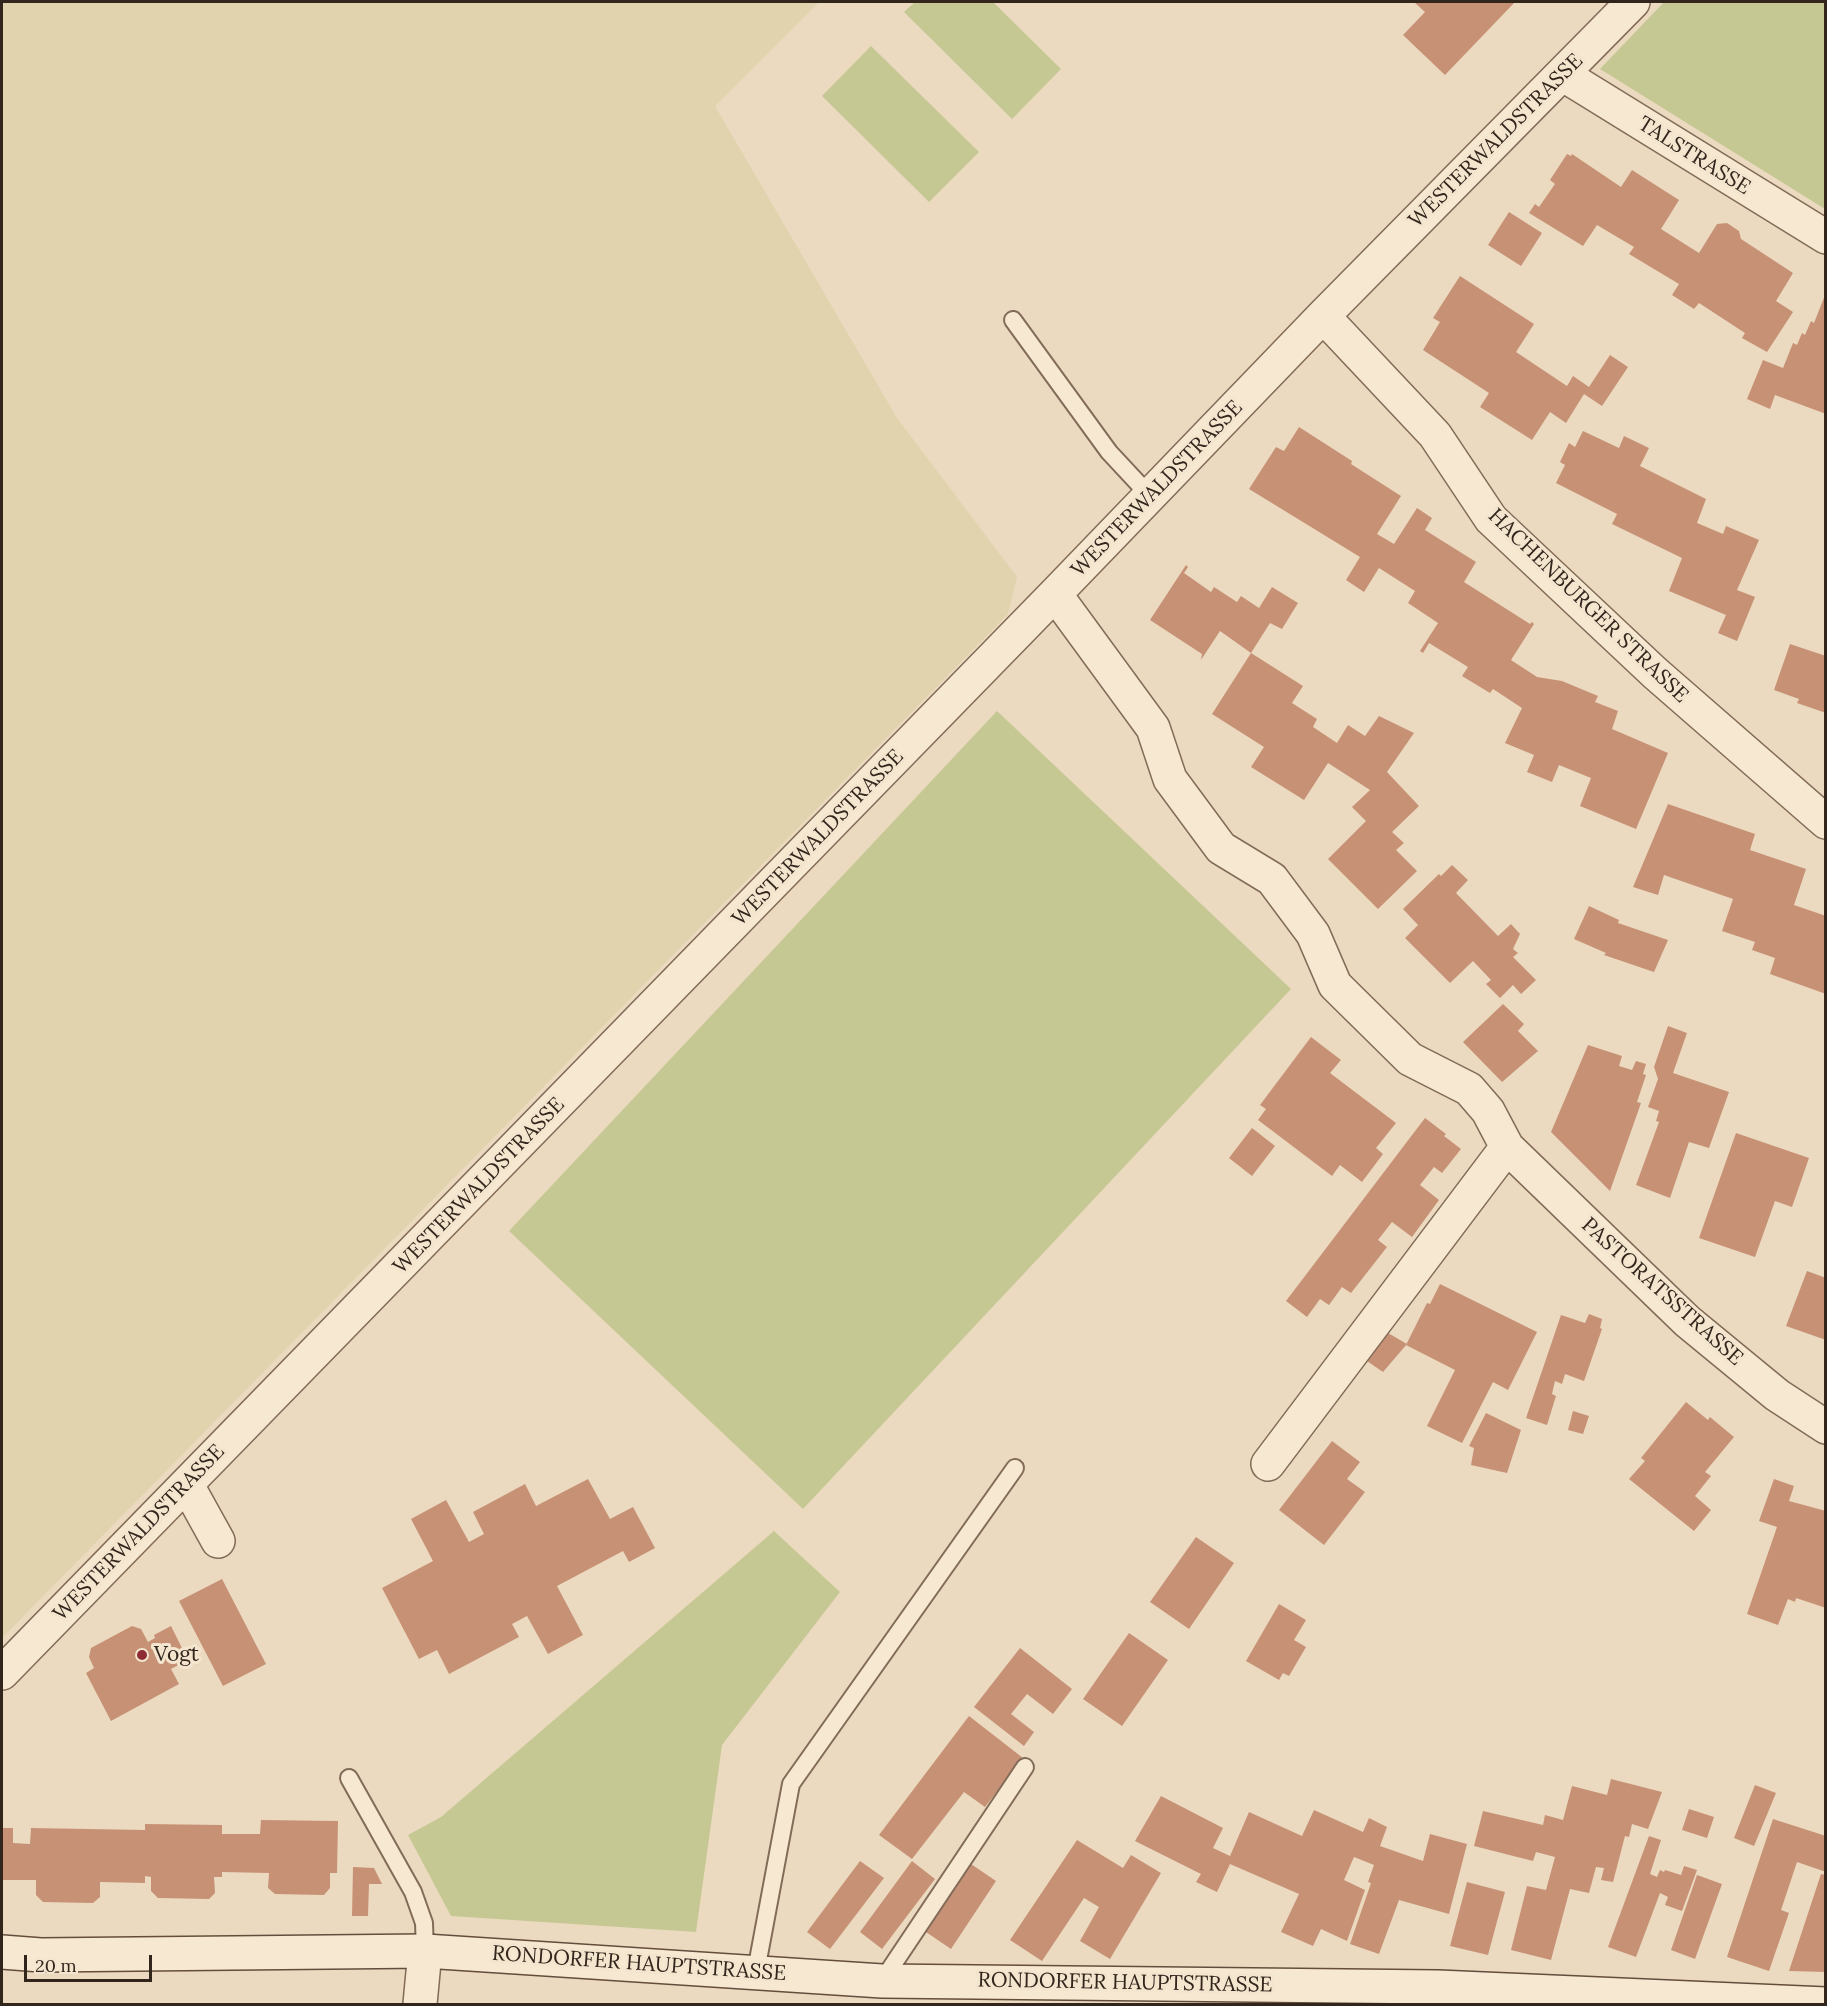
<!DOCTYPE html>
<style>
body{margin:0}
#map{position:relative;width:1827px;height:2006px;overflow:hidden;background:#ebdabf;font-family:Lora,serif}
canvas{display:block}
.frame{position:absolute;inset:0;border:3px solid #32251c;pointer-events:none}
.scale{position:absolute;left:24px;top:1955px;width:128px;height:27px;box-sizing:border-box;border:3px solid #32251c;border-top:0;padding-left:8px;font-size:18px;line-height:21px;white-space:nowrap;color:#32251c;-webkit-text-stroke:4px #f3e5ce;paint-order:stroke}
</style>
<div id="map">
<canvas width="1827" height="2006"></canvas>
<div class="frame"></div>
<div class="scale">20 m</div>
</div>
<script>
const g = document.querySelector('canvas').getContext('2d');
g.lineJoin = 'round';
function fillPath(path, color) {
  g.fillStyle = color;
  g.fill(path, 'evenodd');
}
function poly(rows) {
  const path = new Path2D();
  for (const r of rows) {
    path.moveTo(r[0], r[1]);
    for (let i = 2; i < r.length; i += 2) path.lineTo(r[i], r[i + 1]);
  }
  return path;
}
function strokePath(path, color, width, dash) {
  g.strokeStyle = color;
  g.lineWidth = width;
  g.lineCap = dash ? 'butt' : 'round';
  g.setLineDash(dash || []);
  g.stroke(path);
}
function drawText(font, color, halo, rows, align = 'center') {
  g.font = font + ' Lora,serif';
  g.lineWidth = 6;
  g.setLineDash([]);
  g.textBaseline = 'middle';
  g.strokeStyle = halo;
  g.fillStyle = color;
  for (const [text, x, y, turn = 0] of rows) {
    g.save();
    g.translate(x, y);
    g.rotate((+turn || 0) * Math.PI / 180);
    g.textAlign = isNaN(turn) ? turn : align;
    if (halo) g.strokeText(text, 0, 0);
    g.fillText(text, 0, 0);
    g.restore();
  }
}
const farmland = poly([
 [2,2,819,2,715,106,897,418,1017,577,1008,614,2,1638]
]);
const green = poly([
 [915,2,993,2,1061,69,1012,119,904,12],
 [1664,2,1825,2,1825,209,1600,69],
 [871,46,979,152,929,202,822,96],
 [997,711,1291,989,803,1509,509,1231],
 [774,1531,840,1592,722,1745,696,1932,451,1916,408,1835,441,1817]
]);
const building = poly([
 [1414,2,1515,2,1445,75,1403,35,1425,12],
 [1567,154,1571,156,1572,154,1621,187,1632,170,1679,200,1661,229,1699,253,1717,224,1727,223,1739,231,1741,239,1793,273,1776,301,1793,312,1767,352,1742,338,1745,333,1699,303,1694,309,1672,295,1679,284,1629,254,1634,247,1597,225,1583,246,1529,213,1535,204,1539,207,1555,184,1550,180],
 [1509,212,1542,233,1521,266,1488,245],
 [1460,276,1534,324,1516,352,1567,386,1573,376,1589,387,1610,355,1628,367,1602,406,1584,394,1566,423,1550,412,1532,440,1480,407,1489,393,1423,350,1440,322,1433,318],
 [1825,295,1826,414,1775,395,1770,409,1747,399,1763,360,1783,368,1793,343,1797,345,1802,333,1805,335,1811,321,1814,323],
 [1299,427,1352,461,1351,464,1401,496,1377,534,1394,544,1417,508,1432,518,1425,530,1476,562,1464,582,1530,624,1532,622,1534,624,1511,660,1537,677,1562,681,1598,696,1595,702,1618,711,1612,729,1668,753,1636,829,1580,806,1591,778,1559,765,1552,782,1527,772,1534,755,1505,743,1522,708,1493,689,1490,693,1462,676,1468,667,1429,643,1423,653,1420,651,1438,623,1408,603,1415,591,1379,568,1364,592,1346,580,1360,557,1249,489,1276,447,1284,451],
 [1583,431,1619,448,1624,436,1649,448,1640,466,1706,499,1697,523,1723,534,1726,526,1759,540,1737,590,1755,597,1737,641,1718,633,1726,615,1669,591,1682,558,1612,524,1617,514,1556,483,1565,465,1560,462,1569,443,1575,447],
 [1186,565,1188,567,1184,573,1211,592,1214,587,1237,602,1241,596,1259,608,1272,587,1298,603,1282,629,1270,623,1251,653,1220,631,1201,660,1202,654,1150,620],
 [1790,644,1826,656,1826,713,1797,703,1799,699,1774,690],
 [1251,653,1303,686,1292,703,1317,719,1313,727,1337,743,1348,725,1365,736,1379,716,1414,733,1387,772,1419,806,1392,832,1404,843,1396,850,1417,871,1378,909,1328,859,1366,821,1352,807,1370,790,1328,763,1304,800,1251,767,1264,747,1212,714],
 [1668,804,1755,834,1750,850,1806,869,1794,905,1826,916,1826,994,1770,974,1775,958,1752,950,1755,942,1722,931,1733,899,1664,875,1658,895,1633,887],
 [1452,865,1468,880,1456,893,1498,936,1511,924,1520,934,1513,949,1518,953,1513,957,1536,980,1521,994,1513,985,1500,998,1486,984,1491,980,1473,961,1450,983,1405,938,1418,925,1403,909,1439,874,1441,876],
 [1589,906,1619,920,1618,923,1668,940,1654,972,1604,955,1606,953,1574,939],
 [1503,1004,1524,1024,1518,1031,1538,1051,1502,1082,1463,1042],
 [1668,1026,1687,1033,1673,1073,1729,1092,1709,1148,1689,1142,1670,1198,1636,1185,1659,1122,1656,1121,1659,1111,1648,1107,1658,1079,1654,1067],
 [1311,1037,1341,1060,1330,1073,1396,1123,1376,1148,1383,1154,1362,1182,1340,1165,1332,1176,1258,1120,1266,1109,1260,1105],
 [1588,1045,1622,1056,1619,1066,1632,1070,1636,1061,1646,1064,1643,1074,1646,1075,1637,1102,1641,1103,1610,1191,1551,1132],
 [1425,1118,1446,1134,1444,1136,1461,1149,1442,1173,1434,1167,1420,1185,1439,1200,1412,1237,1392,1222,1378,1240,1387,1247,1351,1293,1342,1287,1329,1305,1320,1299,1307,1317,1286,1301],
 [1252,1128,1275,1146,1252,1176,1229,1158],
 [1736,1133,1809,1158,1792,1207,1775,1201,1755,1257,1699,1238],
 [1807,1271,1826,1278,1826,1340,1786,1326],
 [1440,1284,1537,1332,1508,1390,1493,1382,1462,1443,1427,1426,1455,1370,1406,1345,1427,1303,1430,1304],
 [1589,1314,1602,1319,1600,1328,1602,1329,1584,1381,1565,1374,1562,1384,1555,1381,1552,1394,1556,1396,1547,1425,1526,1418,1561,1315,1585,1323],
 [1388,1333,1407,1344,1383,1372,1367,1361],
 [1686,1402,1708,1420,1710,1417,1734,1437,1705,1472,1711,1476,1695,1496,1711,1510,1694,1531,1629,1479,1645,1461,1641,1458],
 [1573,1411,1589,1416,1583,1434,1568,1430],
 [1486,1413,1521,1430,1507,1473,1471,1465,1474,1448,1469,1446],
 [1332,1441,1360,1462,1347,1479,1365,1492,1324,1545,1279,1510],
 [588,1479,610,1519,633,1507,655,1548,629,1562,623,1551,557,1586,583,1635,548,1654,527,1616,512,1624,519,1637,449,1674,437,1650,419,1659,382,1588,433,1561,411,1519,446,1500,469,1542,484,1534,473,1512,525,1484,536,1506],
 [1774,1479,1794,1486,1789,1501,1826,1511,1826,1608,1796,1598,1795,1602,1788,1599,1778,1625,1747,1614,1777,1527,1759,1521],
 [1196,1537,1234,1563,1189,1629,1150,1602],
 [222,1579,266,1664,223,1686,179,1601],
 [1279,1604,1306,1620,1294,1640,1306,1647,1289,1676,1283,1673,1279,1680,1246,1661],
 [132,1626,141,1629,148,1642,155,1638,154,1635,171,1626,188,1660,171,1669,179,1684,111,1721,86,1673,94,1668,89,1657,91,1648],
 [1129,1633,1168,1660,1122,1726,1083,1699],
 [1020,1648,1072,1689,1053,1714,1027,1694,1011,1714,1034,1732,1024,1746,974,1707],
 [969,1716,1023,1758,985,1807,964,1792,912,1859,879,1835],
 [1611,1779,1662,1792,1648,1829,1632,1824,1629,1837,1625,1836,1613,1882,1601,1880,1604,1868,1596,1867,1589,1893,1570,1889,1551,1960,1511,1950,1527,1886,1546,1890,1555,1857,1536,1852,1533,1861,1474,1846,1483,1811,1543,1825,1545,1815,1563,1820,1572,1786,1607,1795],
 [1755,1785,1776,1793,1754,1846,1734,1838],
 [1161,1796,1223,1828,1213,1848,1230,1856,1249,1812,1302,1836,1314,1810,1363,1832,1369,1818,1387,1827,1380,1846,1423,1861,1430,1834,1467,1844,1449,1914,1399,1900,1379,1954,1350,1944,1371,1883,1368,1882,1374,1865,1354,1857,1344,1880,1365,1890,1347,1941,1321,1929,1313,1946,1281,1932,1299,1894,1230,1864,1217,1892,1196,1882,1201,1874,1135,1841],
 [1689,1809,1714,1817,1707,1838,1682,1830],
 [1773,1819,1826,1836,1826,1872,1797,1862,1781,1910,1789,1913,1769,1971,1727,1957],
 [261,1820,338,1821,337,1873,330,1873,330,1888,324,1895,275,1894,268,1888,269,1873,222,1872,222,1877,214,1877,215,1893,209,1899,158,1898,151,1891,151,1877,145,1876,145,1883,100,1882,100,1897,93,1903,43,1902,36,1895,36,1880,2,1880,2,1828,13,1828,13,1843,30,1844,31,1828,145,1830,145,1824,222,1825,222,1834,260,1834],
 [1649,1836,1661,1840,1650,1874,1657,1877,1660,1870,1664,1872,1665,1870,1681,1875,1684,1866,1697,1870,1682,1911,1665,1905,1668,1897,1660,1893,1636,1957,1608,1947],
 [1077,1840,1123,1868,1131,1855,1161,1873,1110,1959,1080,1941,1099,1907,1084,1898,1042,1961,1010,1940],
 [860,1861,884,1878,830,1949,807,1932],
 [912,1861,935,1879,882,1949,860,1932],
 [971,1864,996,1881,951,1949,926,1932],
 [353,1867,374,1868,382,1884,369,1884,368,1916,352,1916],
 [1821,1874,1826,1875,1826,1972,1789,1971],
 [1697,1875,1722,1884,1695,1959,1671,1950],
 [1467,1882,1505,1892,1488,1955,1450,1946]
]);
const lane = poly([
 [1013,320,1109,452,1150,496],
 [349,1778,413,1892,424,1923,425,1951],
 [756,1971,791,1784,1015,1468],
 [882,1981,1025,1767]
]);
const street = poly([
 [1562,74,1826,237],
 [1323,316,1435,435,1491,519,1655,673,1826,822],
 [1055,594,1153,728,1170,779,1221,848,1272,879,1313,934,1335,985,1410,1059,1469,1089,1488,1111,1507,1147,1687,1321,1777,1395,1826,1427],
 [1268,1464,1507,1147],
 [187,1485,218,1541],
 [2,1673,1055,594,1323,316,1633,2],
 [420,2004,425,1951]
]);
const secondary = poly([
 [2,1952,41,1955,425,1951,882,1981,1438,1987,1826,2004]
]);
const markers = [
 [142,1655,6,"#8d2c34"]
];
const streetNames = [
 ["WESTERWALDSTRASSE",1496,141,-45],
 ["TALSTRASSE",1694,156,32],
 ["WESTERWALDSTRASSE",1157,489,-46],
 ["HACHENBURGER STRASSE",1588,606,44],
 ["WESTERWALDSTRASSE",818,838,-46],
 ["WESTERWALDSTRASSE",479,1186,-46],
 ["PASTORATSSTRASSE",1662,1292,42],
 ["WESTERWALDSTRASSE",139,1533,-46],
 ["RONDORFER HAUPTSTRASSE",639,1964,4],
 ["RONDORFER HAUPTSTRASSE",1125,1983,1]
];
const poiNames = [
 ["Vogt",154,1655]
];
fillPath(farmland, '#e0d3ad');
fillPath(green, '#c6c894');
fillPath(building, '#c79176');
strokePath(lane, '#826b58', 20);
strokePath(street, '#826b58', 36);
strokePath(secondary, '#644d3c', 36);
strokePath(lane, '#f6e8d1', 16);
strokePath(street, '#f6e8d1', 33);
strokePath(secondary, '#f6e8d1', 33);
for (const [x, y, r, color] of markers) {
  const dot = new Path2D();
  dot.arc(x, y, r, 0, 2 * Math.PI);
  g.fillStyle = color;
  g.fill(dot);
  strokePath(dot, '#f3e5ce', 2);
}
drawText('21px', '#32251c', '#f3e5ce', streetNames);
drawText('21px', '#32251c', '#f3e5ce', poiNames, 'left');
</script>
